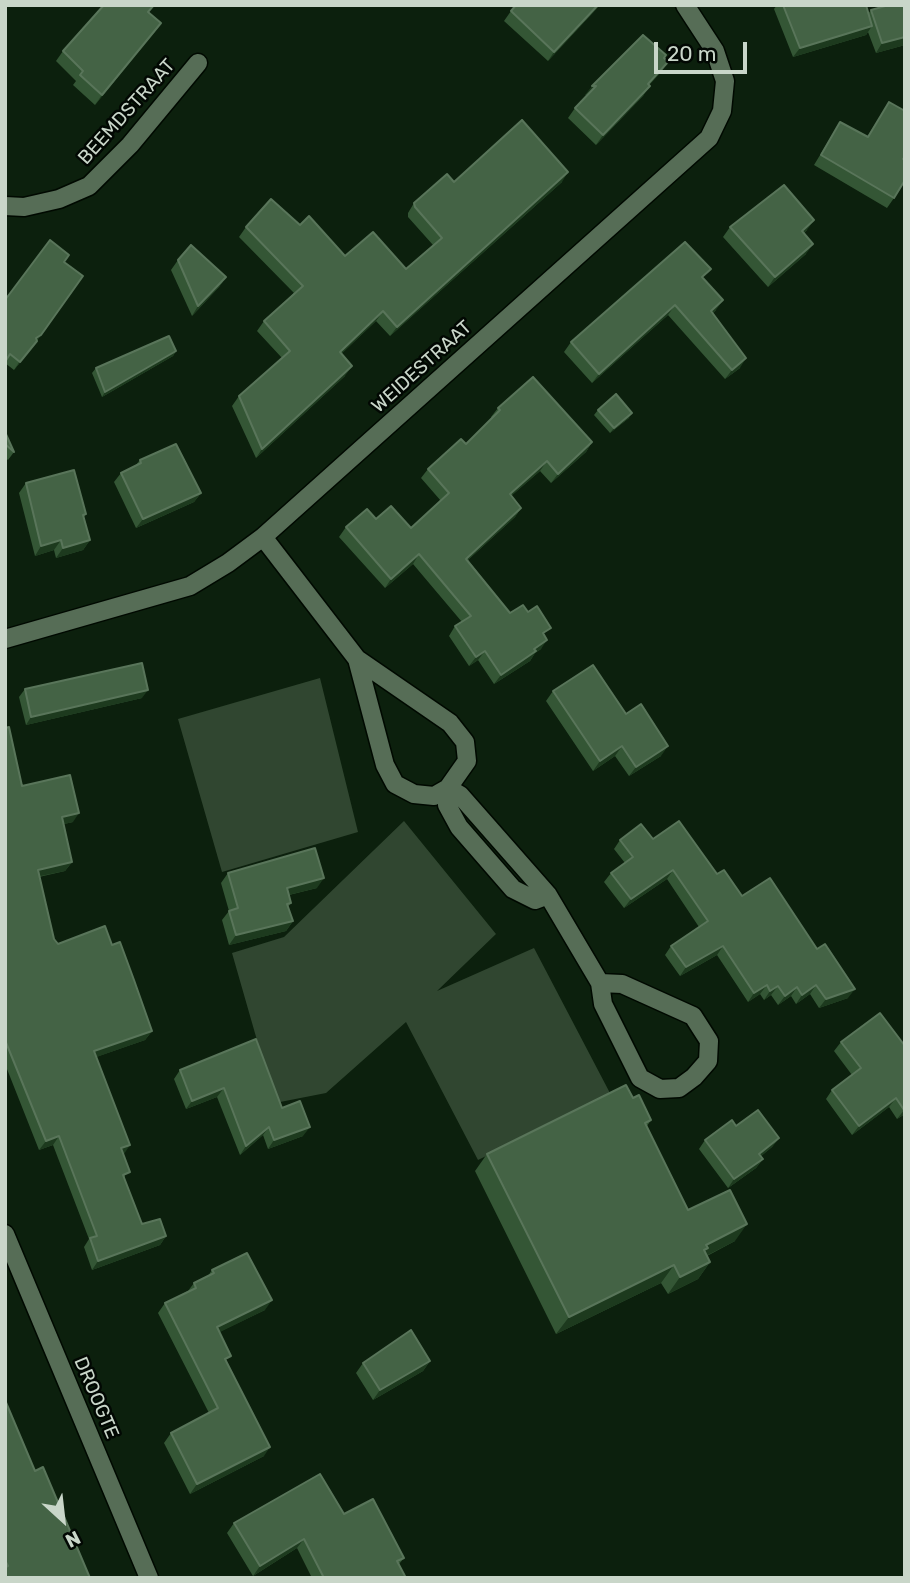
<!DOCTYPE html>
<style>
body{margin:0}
#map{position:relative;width:910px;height:1583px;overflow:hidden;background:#0c200d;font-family:Rubik,sans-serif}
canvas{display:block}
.frame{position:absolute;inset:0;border:7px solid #c9d6c9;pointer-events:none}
.north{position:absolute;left:28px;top:1485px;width:70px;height:70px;-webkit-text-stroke:5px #020803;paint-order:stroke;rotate:153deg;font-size:19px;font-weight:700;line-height:28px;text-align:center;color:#c9d6c9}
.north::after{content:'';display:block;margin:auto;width:24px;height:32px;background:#c9d6c9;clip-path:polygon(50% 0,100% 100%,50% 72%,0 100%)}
.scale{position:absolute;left:654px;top:42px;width:93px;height:32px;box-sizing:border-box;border:4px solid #c9d6c9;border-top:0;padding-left:9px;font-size:21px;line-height:24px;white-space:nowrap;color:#c9d6c9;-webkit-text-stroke:5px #020803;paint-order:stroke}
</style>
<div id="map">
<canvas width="910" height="1583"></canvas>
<div class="frame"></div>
<div class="north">N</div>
<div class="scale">20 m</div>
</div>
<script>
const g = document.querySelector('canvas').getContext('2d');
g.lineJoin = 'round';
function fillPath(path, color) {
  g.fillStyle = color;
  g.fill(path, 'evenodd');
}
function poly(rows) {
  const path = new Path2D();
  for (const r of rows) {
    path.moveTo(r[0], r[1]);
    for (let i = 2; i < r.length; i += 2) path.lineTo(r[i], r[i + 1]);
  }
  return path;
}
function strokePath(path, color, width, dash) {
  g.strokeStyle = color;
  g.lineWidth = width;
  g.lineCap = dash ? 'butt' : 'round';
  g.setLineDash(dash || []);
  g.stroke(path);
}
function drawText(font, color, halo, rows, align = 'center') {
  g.font = font + ' Rubik,sans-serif';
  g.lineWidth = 5;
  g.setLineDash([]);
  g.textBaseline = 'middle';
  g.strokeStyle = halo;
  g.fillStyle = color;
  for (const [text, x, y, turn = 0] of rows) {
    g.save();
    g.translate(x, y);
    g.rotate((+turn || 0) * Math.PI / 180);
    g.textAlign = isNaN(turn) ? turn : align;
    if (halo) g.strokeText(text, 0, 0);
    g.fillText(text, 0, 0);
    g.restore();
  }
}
const green = poly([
 [320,678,358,832,222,872,178,719],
 [404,821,496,934,437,991,534,948,611,1095,478,1160,406,1022,326,1093,275,1103,232,953,284,937]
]);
const minor = poly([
 [5,206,24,207,59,199,89,186,130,145,198,63],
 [263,537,357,659,385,765,395,784,414,794,434,796,448,788,467,761,465,742,450,723,357,659],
 [5,639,190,586,228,563,263,537,709,138,722,111,725,81,715,51,685,5],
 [448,788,460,795,548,895,600,983,603,1004,640,1078,660,1089,679,1088,694,1077,708,1061,709,1041,693,1016,622,984,600,983],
 [448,788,447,805,459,827,513,889,535,900,548,895],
 [5,1234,149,1578]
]);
const wall = poly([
 [600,5,548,61,504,21,511,11],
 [777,5,866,5,868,14,871,10,905,5,905,45,876,53,868,32,866,35,793,57,774,9],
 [149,13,161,23,95,105,73,85,76,81,56,61,63,51],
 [664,58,668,62,661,72,649,85,643,96,596,145,568,118,575,108,587,95,585,95],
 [889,102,903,159,894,198,887,208,814,165,840,122,867,137],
 [454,182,562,182,390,336,376,321,341,354,345,376,256,458,232,406,239,396,282,358,257,331,264,321,294,293,239,237,246,227,300,225,345,256,406,269,433,245,408,217,408,213,414,203],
 [730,227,807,230,804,233,806,254,768,287,723,237],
 [69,255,64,262,35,344,14,370,5,363,5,300],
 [178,260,226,277,219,287,192,316,171,270],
 [703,279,716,310,713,313,740,368,725,379,668,315,592,383,564,352,571,342],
 [176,351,173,356,102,397,92,373,96,368],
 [498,408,592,442,586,452,551,483,540,471,511,496,521,508,515,517,468,560,510,613,545,637,541,649,535,653,530,661,494,684,478,660,469,666,449,636,455,626,462,622,413,564,385,588,339,537,346,527,376,519,411,528,441,501,421,478,428,469,466,444,492,418,491,417],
 [598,410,629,418,610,433,594,415],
 [5,432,14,452,8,460,5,458],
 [140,460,201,493,194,502,136,528,114,482,121,473,135,466],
 [26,483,86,514,84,517,90,540,83,550,56,558,54,550,35,556,19,493],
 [25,689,142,698,26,725,19,697],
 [553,691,626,714,661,756,629,776,615,756,593,771,546,701],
 [5,728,22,786,73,822,64,824,72,862,65,871,39,877,54,939,58,944,112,945,152,1031,145,1040,96,1057,124,1154,125,1180,142,1224,166,1236,160,1245,92,1270,84,1247,89,1239,53,1145,39,1150,5,1064],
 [653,839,717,874,848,998,819,1008,810,994,796,1004,791,996,778,1005,771,995,764,1000,760,994,748,1002,717,955,680,976,665,955,671,946,699,927,667,879,624,908,604,882,611,873,625,863,614,849,620,840],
 [228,873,317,888,289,895,291,903,288,907,293,921,286,931,229,945,222,920,229,911,221,883],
 [841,1042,905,1046,905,1114,897,1119,889,1107,852,1135,826,1099,832,1090,852,1075,834,1051],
 [180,1070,282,1108,303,1136,268,1149,263,1135,240,1155,217,1097,186,1109,174,1079],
 [633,1098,651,1120,647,1126,688,1210,735,1241,707,1256,710,1262,698,1279,668,1294,661,1283,556,1334,475,1171,487,1154],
 [736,1126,779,1138,772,1147,761,1156,763,1159,756,1168,728,1188,699,1149,705,1140],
 [212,1270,265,1310,219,1332,227,1362,264,1456,190,1494,164,1443,171,1433,209,1413,158,1313,165,1303,188,1291,194,1283,208,1276],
 [430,1361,423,1371,373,1400,356,1373,363,1363],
 [344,1514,404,1558,399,1564,406,1578,312,1578,297,1548,253,1576,227,1533,234,1523]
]);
const shadedWall = poly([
 [598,5,600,5,548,61,554,52],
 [161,23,154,33,95,105,102,95],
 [872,26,866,35,793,57,800,48],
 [905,37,905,45,876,53,882,43],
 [668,62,661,72,641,94,648,84],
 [592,86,596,86,589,95,585,95],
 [650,86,643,96,596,145,603,135],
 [568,172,562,182,390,336,397,327],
 [814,220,807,230,795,241,802,231],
 [813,244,806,254,768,287,775,277],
 [83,276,35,344,14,370,30,346],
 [226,277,219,287,192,316,198,306],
 [723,300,716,310,704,320,711,311],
 [675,305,668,315,592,383,599,374],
 [383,311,376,321,333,362,340,352],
 [176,351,173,356,102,397,105,392],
 [746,358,740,368,725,379,732,370],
 [352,366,345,376,256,458,262,449],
 [632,413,629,418,610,433,614,428],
 [592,442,586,452,551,483,558,474],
 [547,461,540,471,503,503,510,494],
 [201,493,194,502,136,528,143,519],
 [521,508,515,517,459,568,466,559],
 [61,540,54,550,35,556,41,546],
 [90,540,83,550,56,558,63,548],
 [419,554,413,564,385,588,391,579],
 [547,640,541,649,535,653,530,661,494,684,501,675],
 [485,651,478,660,469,666,476,657],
 [148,690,142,698,26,725,31,717],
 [622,746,615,756,593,771,600,761],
 [668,746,661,756,629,776,636,767],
 [79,813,73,822,56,826,62,817],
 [72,862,65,871,31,878,38,870],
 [673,870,667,879,624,908,631,899],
 [324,878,317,888,280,897,287,888],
 [293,921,286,931,229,945,236,935],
 [723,946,717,955,680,976,686,967],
 [767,985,760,994,748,1002,754,993],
 [816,985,810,994,796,1004,802,995],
 [778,986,771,995,764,1000,770,991],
 [797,987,791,996,778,1005,785,996],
 [855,989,848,998,819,1008,826,999],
 [152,1031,145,1040,88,1060,94,1051],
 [224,1088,217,1097,186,1109,192,1101],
 [896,1098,889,1107,852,1135,859,1126],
 [905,1109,905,1114,897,1119],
 [269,1127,263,1135,240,1155,246,1146],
 [310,1127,303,1136,268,1149,274,1140],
 [59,1136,53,1145,39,1150,46,1141],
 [779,1138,772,1147,753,1163,759,1154],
 [130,1145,124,1154,121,1148],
 [763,1159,756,1168,728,1188,734,1179],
 [747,1224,735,1241,700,1259,706,1245],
 [166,1236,160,1245,92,1270,98,1261],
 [710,1262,698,1279,668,1294,680,1277],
 [674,1265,661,1283,556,1334,569,1317],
 [272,1300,265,1310,210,1337,217,1327],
 [430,1361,423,1371,373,1400,380,1390],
 [270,1447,264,1456,190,1494,197,1484],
 [304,1539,297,1548,253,1576,260,1566]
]);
const building = poly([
 [104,5,154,5,148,12,161,23,102,95,80,75,83,71,63,51,104,5],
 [516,5,598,5,554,52,511,11,516,5],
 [783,5,866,5,872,26,800,48,783,5],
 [889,5,905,5,905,37,882,43,871,10,889,5],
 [643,35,666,55,664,58,668,62,648,84,650,86,603,135,575,108,596,86,592,86,643,35],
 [889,102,905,111,905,156,903,159,905,160,905,180,894,198,821,155,840,122,868,137,889,102],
 [522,120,568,172,397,327,383,311,340,352,352,366,262,449,239,396,290,351,264,321,303,286,246,227,271,199,300,225,309,216,345,256,373,232,406,269,442,238,415,207,414,203,447,174,454,182,522,120],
 [784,185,814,220,802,231,813,244,775,277,730,227,784,185],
 [50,240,69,255,64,262,83,276,41,335,36,338,37,341,20,362,10,354,5,362,5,300,50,240],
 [685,242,711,269,702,277,723,300,711,311,746,358,732,370,675,305,599,374,571,342,685,242],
 [191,245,226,277,198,306,178,260,191,245],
 [169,336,176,351,105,392,96,368,169,336],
 [533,377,592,442,558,474,547,461,510,494,521,508,466,559,510,613,523,605,528,612,537,606,551,628,543,633,547,640,534,649,536,651,501,675,485,651,476,657,455,626,471,616,419,554,391,579,346,527,367,509,376,519,391,506,411,528,449,493,428,469,461,439,466,444,500,410,498,408,533,377],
 [616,394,632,413,614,428,598,410,616,394],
 [5,432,14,452,5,444,5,432],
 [176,444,201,493,143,519,121,473,141,463,140,460,176,444],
 [74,470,86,514,83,515,90,540,63,548,61,540,41,546,26,483,74,470],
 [142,663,148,690,31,717,25,689,142,663],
 [593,665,626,714,641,704,668,746,636,767,622,746,600,761,553,691,593,665],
 [9,727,22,786,70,775,79,813,62,817,72,862,38,870,54,939,58,944,105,926,112,945,120,942,134,980,152,1031,94,1051,130,1145,121,1148,130,1172,123,1175,142,1224,160,1219,166,1236,98,1261,90,1238,97,1236,59,1136,46,1141,5,1040,5,728,9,727],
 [679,821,717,874,724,870,742,896,770,878,817,949,825,944,855,989,826,999,816,985,802,995,797,987,785,996,778,986,770,991,767,985,754,993,723,946,686,967,671,946,708,921,673,870,631,899,611,873,633,857,620,840,641,824,653,839,679,821],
 [315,848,324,878,287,888,291,903,287,904,293,921,236,935,229,911,238,908,228,873,315,848],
 [880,1013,905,1046,905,1109,904,1110,896,1098,859,1126,832,1090,861,1068,841,1042,880,1013],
 [256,1039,282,1108,300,1101,310,1127,274,1140,269,1127,246,1146,224,1088,192,1101,180,1070,256,1039],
 [626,1085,633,1098,639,1095,651,1120,645,1123,688,1210,730,1190,747,1224,706,1245,708,1248,704,1250,710,1262,680,1277,674,1265,569,1317,487,1154,626,1085],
 [758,1110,779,1138,759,1154,763,1159,734,1179,705,1140,732,1120,736,1126,758,1110],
 [247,1253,272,1300,217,1327,231,1356,225,1359,270,1447,197,1484,171,1433,218,1408,165,1303,196,1288,194,1283,214,1273,212,1270,247,1253],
 [411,1330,430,1361,380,1390,363,1363,411,1330],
 [5,1400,35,1471,43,1467,90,1578,5,1578,5,1568,8,1566,5,1560,5,1400],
 [320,1474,344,1514,373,1499,404,1558,397,1561,406,1578,324,1578,304,1539,260,1566,234,1523,320,1474]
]);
const streetNames = [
 ["BEEMDSTRAAT",127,112,-48],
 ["WEIDESTRAAT",422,367,-42],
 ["DROOGTE",96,1398,67]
];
fillPath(green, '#304630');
strokePath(minor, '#000900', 21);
strokePath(minor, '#566d56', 18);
fillPath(wall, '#345635');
fillPath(shadedWall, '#1d3a1e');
fillPath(building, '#446345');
strokePath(building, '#59755a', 2);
drawText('19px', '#c9d6c9', '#020803', streetNames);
</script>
